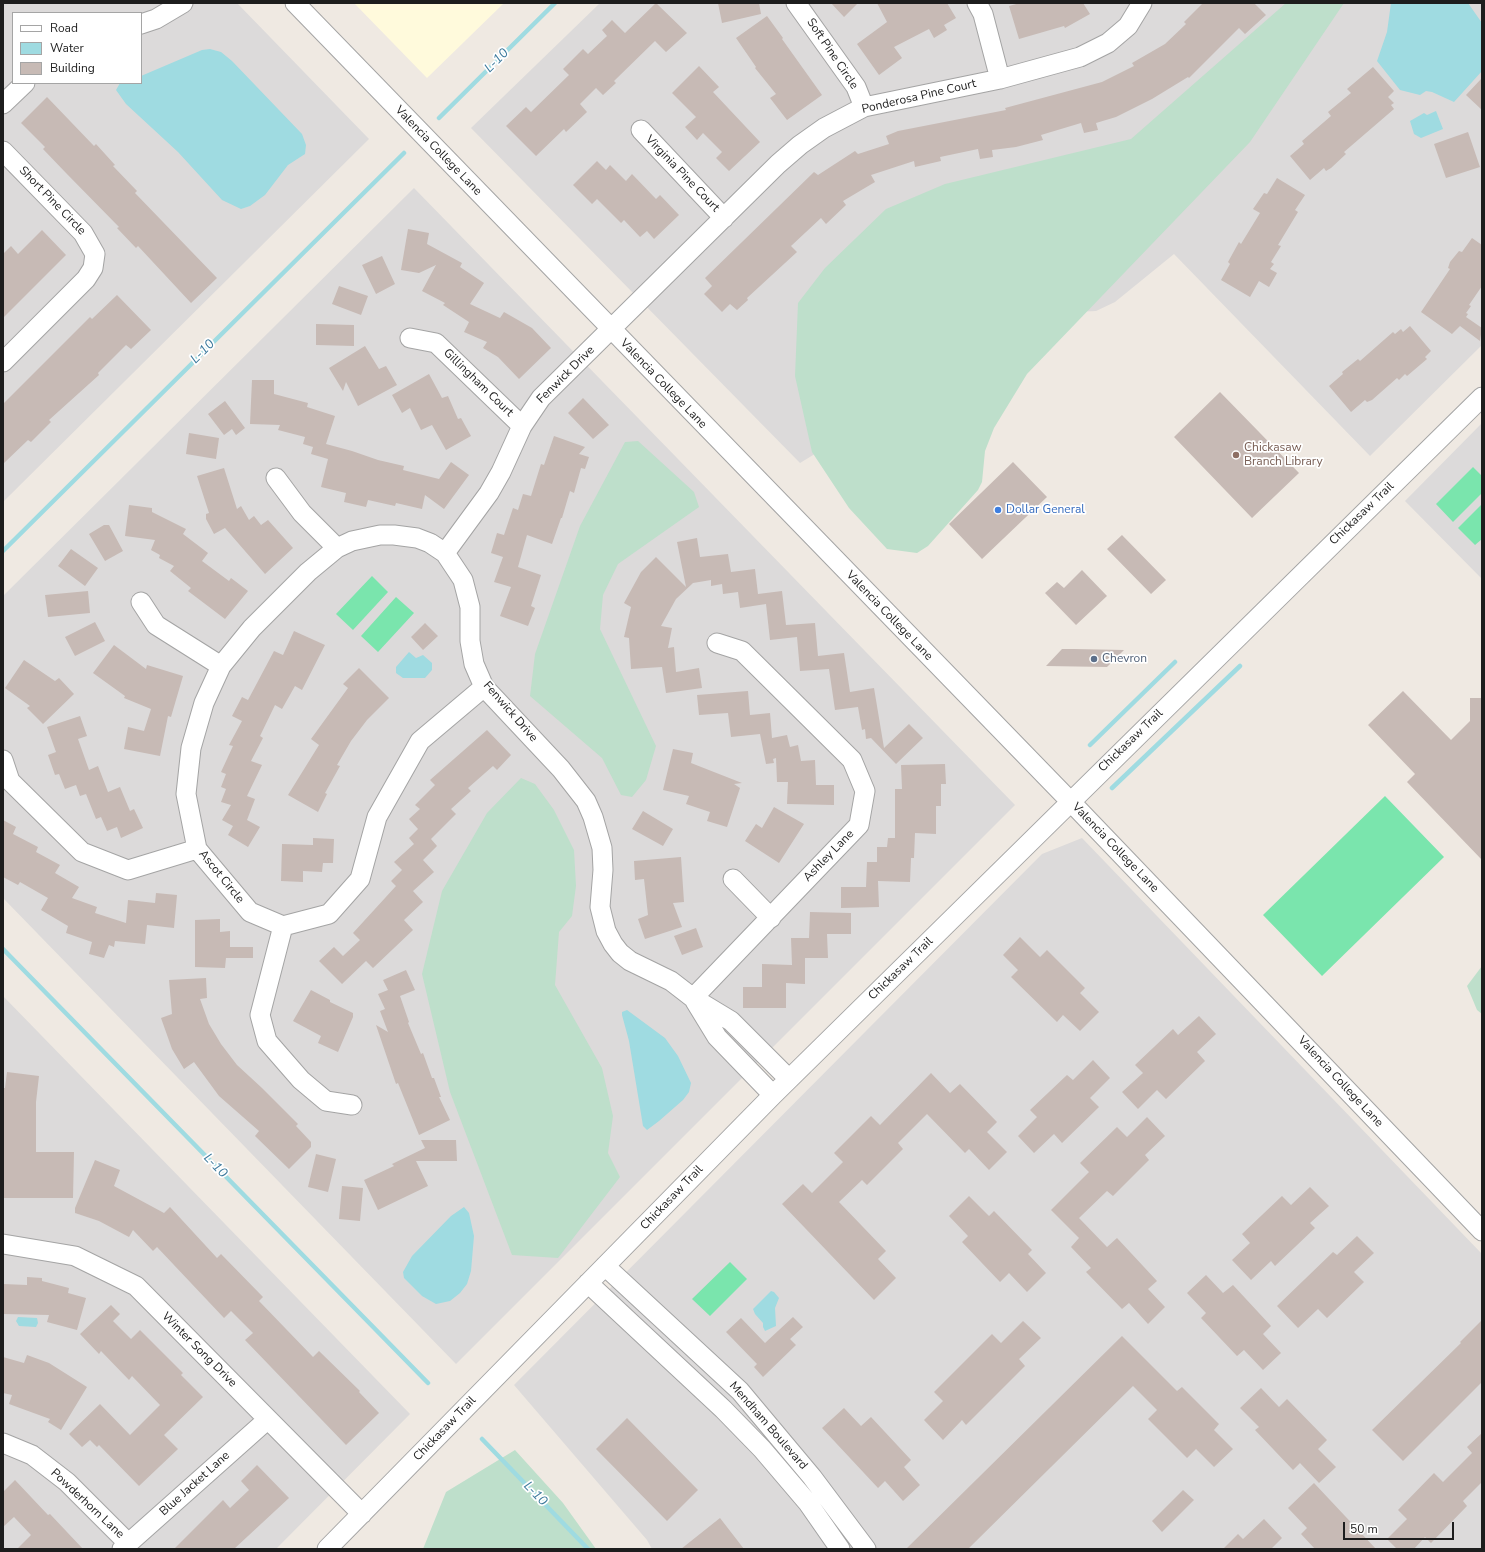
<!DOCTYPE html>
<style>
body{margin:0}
#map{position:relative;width:1485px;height:1552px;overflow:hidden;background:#efe9e2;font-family:"Nunito Sans",sans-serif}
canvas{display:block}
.frame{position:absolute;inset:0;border:4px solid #1d1d1d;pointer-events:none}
.legend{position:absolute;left:12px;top:12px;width:130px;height:72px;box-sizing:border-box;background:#fff;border:1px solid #a5a5a5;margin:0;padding:5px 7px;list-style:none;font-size:12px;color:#1d1d1d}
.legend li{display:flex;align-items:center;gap:8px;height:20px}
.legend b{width:20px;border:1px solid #a5a5a5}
.scale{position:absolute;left:1343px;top:1522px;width:111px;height:18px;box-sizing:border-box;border:2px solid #1d1d1d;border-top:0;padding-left:5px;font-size:12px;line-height:14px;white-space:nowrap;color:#1d1d1d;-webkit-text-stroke:3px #fff;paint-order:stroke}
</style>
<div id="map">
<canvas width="1485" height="1552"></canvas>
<div class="frame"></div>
<ul class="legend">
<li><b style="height:5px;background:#fff"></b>Road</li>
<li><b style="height:11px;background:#9fdbe1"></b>Water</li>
<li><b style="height:11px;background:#c7bab5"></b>Building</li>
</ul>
<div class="scale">50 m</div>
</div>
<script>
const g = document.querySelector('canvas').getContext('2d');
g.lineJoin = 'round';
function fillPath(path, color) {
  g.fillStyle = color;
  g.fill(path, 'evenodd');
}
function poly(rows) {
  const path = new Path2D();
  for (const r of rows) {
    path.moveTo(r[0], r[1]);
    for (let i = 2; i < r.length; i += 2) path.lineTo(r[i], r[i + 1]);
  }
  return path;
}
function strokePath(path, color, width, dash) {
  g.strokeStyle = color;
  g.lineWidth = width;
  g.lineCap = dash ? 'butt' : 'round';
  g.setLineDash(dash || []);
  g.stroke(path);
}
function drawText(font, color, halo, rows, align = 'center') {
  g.font = font + ' "Nunito Sans",sans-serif';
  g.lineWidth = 3.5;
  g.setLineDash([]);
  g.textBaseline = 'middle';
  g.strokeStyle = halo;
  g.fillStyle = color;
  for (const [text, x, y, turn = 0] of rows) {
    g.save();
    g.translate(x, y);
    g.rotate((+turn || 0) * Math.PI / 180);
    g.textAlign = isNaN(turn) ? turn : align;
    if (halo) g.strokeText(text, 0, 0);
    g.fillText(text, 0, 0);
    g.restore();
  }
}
const residential = poly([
 [3,3,237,3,369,139,3,502],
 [13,13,141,13,141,83,13,83],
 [600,3,1482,3,1482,345,1370,456,1174,254,1115,302,1096,311,1075,312,841,438,800,463,471,128],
 [414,188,1015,805,456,1364,3,898,3,596],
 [1482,423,1482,579,1405,501],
 [1082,838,1482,1254,1482,1549,652,1549,647,1540,514,1385,1042,854],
 [3,996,410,1414,276,1549,3,1549]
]);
const education = poly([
 [354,3,504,3,427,78]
]);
const wetland = poly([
 [1286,3,1344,3,1250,142,1027,374,994,428,985,451,982,482,978,490,928,546,917,553,887,549,849,508,812,452,795,376,798,303,825,268,886,209,945,184,1131,139],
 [638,441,694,492,699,507,618,564,603,595,600,629,656,746,646,780,632,797,621,795,602,758,530,696,535,654,580,526,625,442],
 [521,778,535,784,554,810,574,850,576,886,572,916,559,932,555,985,602,1068,613,1116,608,1153,620,1177,558,1258,512,1255,450,1092,422,974,442,891,487,813],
 [1482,966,1482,1014,1477,1010,1467,986],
 [515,1450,563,1503,596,1549,423,1549,446,1492]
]);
const pitch = poly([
 [1473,467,1482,476,1482,493,1453,522,1436,504],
 [1482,504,1482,539,1475,545,1458,528],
 [372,576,388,592,353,630,336,614],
 [396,597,414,613,378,652,361,636],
 [1385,796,1444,857,1322,976,1263,915],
 [730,1262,747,1279,710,1316,692,1299]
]);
const water = poly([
 [1391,3,1468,3,1482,23,1482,71,1454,102,1432,92,1426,91,1420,95,1400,90,1377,61,1387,32],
 [210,49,221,52,232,61,302,134,306,145,305,154,288,165,265,195,250,206,241,209,222,200,178,152,126,104,116,90,120,83,141,83,141,76,202,50],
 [1436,111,1443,129,1421,138,1414,134,1410,121,1424,113,1427,115],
 [409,652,416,658,423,655,432,663,432,670,425,678,403,678,396,673,396,667],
 [627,1010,665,1038,678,1056,691,1083,689,1092,683,1100,659,1121,647,1130,643,1126,629,1041,622,1015,622,1012],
 [464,1207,469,1213,474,1236,471,1271,467,1284,460,1293,450,1301,436,1304,422,1296,404,1278,403,1272,412,1256,451,1216],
 [771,1291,774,1292,779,1298,775,1308,776,1326,765,1331,763,1327,763,1323,755,1314,753,1309],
 [18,1317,37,1318,38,1323,36,1327,19,1326,16,1321]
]);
const stream = poly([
 [439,118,555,3],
 [3,551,404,153],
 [1090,745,1175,662],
 [1112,788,1240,666],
 [3,949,428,1383],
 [482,1439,588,1549]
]);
const building = poly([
 [656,3,687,33,666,52,655,41,614,81,616,83,603,95,596,88,580,104,587,112,566,132,564,129,536,156,506,126,526,107,531,112,569,75,563,69,583,49,588,54,607,36,602,30,612,20,625,33],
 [718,3,759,3,761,14,722,23],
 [831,3,858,3,844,17],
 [877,3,947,3,956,18,944,25,947,30,934,38,929,29,894,47,902,58,879,75,857,44,887,22],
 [1020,3,1083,3,1090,14,1065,28,1064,26,1019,39,1009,6],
 [1203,3,1254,3,1266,15,1245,34,1239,28,1189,78,1188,77,1152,99,1116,117,1096,123,1098,130,1084,133,1081,123,1041,135,1043,140,1016,147,992,150,993,157,980,159,978,149,940,157,941,161,915,167,914,161,871,175,875,182,843,201,846,205,826,224,821,218,791,246,797,252,747,298,748,300,737,310,730,304,722,312,704,294,712,286,705,278,814,172,818,175,855,151,858,154,889,144,886,136,898,131,1006,110,1005,108,1102,82,1134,66,1132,63,1165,44,1186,24,1184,22],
 [767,16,783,38,782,39,822,95,787,120,770,98,776,94,755,68,756,67,736,38],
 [699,66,719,87,713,92,760,142,729,171,716,158,722,152,703,133,697,140,685,127,696,117,672,93],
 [1373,67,1394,91,1388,97,1394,103,1391,105,1394,109,1344,152,1346,154,1331,168,1326,171,1324,168,1310,180,1290,156,1304,144,1302,141,1331,116,1328,112,1351,93,1347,89],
 [1482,78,1482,110,1466,95],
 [47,97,94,146,96,144,115,165,113,166,137,191,135,193,217,278,191,303,138,246,136,248,117,228,119,227,66,173,43,149,45,147,21,123],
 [1468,132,1480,167,1446,178,1434,144],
 [597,161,606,170,610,165,626,181,632,174,656,199,660,195,679,215,654,239,647,231,640,237,624,220,621,223,597,199,592,204,573,185],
 [1277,178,1305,195,1295,210,1298,212,1278,245,1281,246,1271,262,1274,264,1270,269,1277,273,1269,287,1259,281,1250,297,1221,280,1230,264,1228,262,1239,242,1241,244,1260,213,1253,209,1264,193,1267,194],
 [408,229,429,233,427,244,462,263,460,267,484,283,470,304,500,318,504,312,532,328,551,348,519,379,498,357,483,348,487,342,464,332,469,322,443,305,445,303,422,291,436,265,419,273,401,270],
 [42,230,66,255,3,318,3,254,11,246,18,254],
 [1472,238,1482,245,1482,286,1469,305,1471,306,1466,313,1468,314,1466,317,1482,328,1480,341,1460,326,1452,334,1421,312,1450,269,1448,268,1450,262,1459,251,1462,252],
 [382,256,395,284,376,294,362,265],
 [339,286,368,296,361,315,332,304],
 [117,295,151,330,131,349,126,345,98,373,99,375,49,420,51,422,31,442,28,440,3,464,3,404,90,317,92,319],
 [316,324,354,325,354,346,316,345],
 [1410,326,1431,351,1425,357,1427,359,1407,376,1405,374,1399,380,1397,378,1372,400,1367,402,1365,400,1351,412,1329,386,1343,374,1342,372,1358,359,1360,361,1393,332,1395,334,1401,329,1403,332],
 [365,346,379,369,386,366,397,385,358,406,346,382,343,391,329,368],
 [429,374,442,398,448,396,458,419,461,418,471,436,446,450,432,425,421,430,410,408,402,413,392,395],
 [252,380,274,380,274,394,308,403,307,407,335,416,326,444,352,451,378,460,404,466,403,470,439,479,451,462,469,475,444,509,425,495,422,509,396,503,395,506,368,500,366,507,344,502,346,493,321,487,328,459,311,454,313,447,303,444,305,437,278,430,280,425,250,424],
 [1220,392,1299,473,1252,518,1174,437],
 [583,398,609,425,593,439,568,413],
 [225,401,245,428,236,435,232,429,224,435,208,414],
 [189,433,219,438,216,459,186,454],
 [554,436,585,447,579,454,589,457,585,469,581,468,574,493,570,491,562,518,561,518,552,544,527,535,518,567,541,575,531,606,535,608,528,626,500,616,511,587,494,582,503,557,491,553,497,533,504,535,513,508,518,510,523,494,531,496,541,464,544,465],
 [1013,462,1047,497,982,559,949,524],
 [224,468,237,509,241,506,249,520,254,516,261,525,268,520,293,548,265,574,225,528,214,534,206,519,206,514,209,513,197,476],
 [129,505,152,508,152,512,186,529,183,534,208,553,202,561,229,581,231,578,248,591,225,619,188,591,191,588,170,571,174,566,159,558,160,555,151,550,155,540,125,536],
 [104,525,109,525,123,551,105,561,89,534],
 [1122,535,1166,580,1151,594,1107,549],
 [697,538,700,557,728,554,731,572,755,569,758,594,782,591,786,625,815,623,818,656,844,653,850,692,874,688,884,748,909,724,923,738,896,764,871,738,866,739,865,729,862,730,858,707,835,710,829,669,800,671,797,637,770,640,766,604,740,608,738,592,723,594,722,584,711,586,711,580,693,583,676,599,661,626,672,628,668,648,674,647,676,672,699,668,702,688,666,693,662,667,631,669,629,638,624,637,631,607,624,603,641,572,656,557,686,587,677,542],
 [71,549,98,568,85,586,58,566],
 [1082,570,1107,596,1076,625,1045,593,1057,582,1064,588],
 [88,591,90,613,48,617,45,595],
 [95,622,105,641,75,656,65,637],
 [425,623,438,636,423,650,411,637],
 [294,631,325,645,302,690,295,686,282,709,275,705,260,736,263,738,251,761,262,765,247,796,255,799,247,820,260,827,248,847,228,835,233,826,222,820,231,805,221,802,226,789,221,787,226,774,221,772,233,746,229,745,242,721,232,716,242,697,248,700,274,651,283,655],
 [114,645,146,669,147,665,183,676,171,717,168,716,160,756,124,749,128,727,144,731,151,709,124,698,125,696,93,673],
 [1062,649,1074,649,1124,650,1107,667,1046,666],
 [24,660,55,681,59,678,74,694,43,724,27,708,30,706,5,688],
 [359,668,389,698,367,720,351,741,337,765,340,766,325,793,327,794,318,812,288,795,319,745,311,739,348,688,343,684],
 [748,691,750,715,770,713,772,738,787,735,790,747,798,745,801,761,815,760,816,785,834,785,834,805,787,804,788,782,777,782,776,758,773,759,774,763,766,764,760,734,731,737,728,713,699,715,697,695],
 [1403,691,1451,740,1470,721,1470,698,1482,698,1482,860,1407,782,1415,774,1368,725],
 [80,716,87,736,78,739,89,770,98,766,108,792,120,787,130,811,134,809,143,828,121,838,117,827,107,831,101,817,96,819,86,794,80,796,76,785,65,789,59,774,55,775,48,755,56,752,47,727],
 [487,730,511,755,497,770,493,766,468,788,471,791,451,809,456,814,431,839,437,846,423,860,434,872,413,891,423,902,404,920,413,930,373,968,366,961,342,984,319,961,334,947,343,956,360,940,353,933,396,886,391,881,402,870,394,862,414,844,409,838,418,829,409,819,420,809,415,805,435,785,430,780],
 [673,749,693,753,691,763,742,783,734,784,740,788,727,827,707,821,710,812,686,804,689,796,663,790],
 [945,764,946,784,941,784,941,806,936,806,936,834,915,833,914,858,911,858,910,882,878,881,879,907,841,908,841,887,866,887,867,862,877,862,877,847,887,847,888,838,895,838,895,789,902,789,901,765],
 [774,807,804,824,779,863,745,841,756,824,762,828],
 [643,811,673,829,663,846,632,829],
 [3,820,16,827,13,834,38,847,36,852,60,865,55,873,79,887,72,898,97,907,95,913,126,923,128,900,155,903,156,893,177,895,174,928,147,925,145,944,115,941,114,947,109,945,104,958,89,954,92,942,66,933,68,926,41,910,48,898,20,882,18,885,3,877],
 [313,838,334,839,333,863,323,863,322,872,303,871,303,882,281,881,282,844,313,845],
 [681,857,684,902,673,903,682,927,645,939,638,919,648,915,644,879,635,880,634,861],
 [810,912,851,913,851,934,827,934,828,958,805,958,805,984,786,983,786,1008,743,1008,743,987,762,987,762,964,792,965,791,938,809,938],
 [220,919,220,932,230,931,230,947,253,947,253,958,226,958,225,968,195,967,195,920],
 [696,928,703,947,682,955,674,936],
 [1020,937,1040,957,1047,950,1085,988,1080,993,1099,1012,1080,1031,1063,1015,1057,1022,1011,977,1018,970,1003,955],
 [406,970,415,990,400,996,409,1022,408,1023,421,1054,423,1053,432,1078,434,1078,441,1097,439,1097,450,1120,419,1135,398,1083,396,1084,376,1025,388,1032,380,1011,385,1009,378,994,388,990,383,980],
 [206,978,207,998,200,999,209,1024,221,1044,237,1065,262,1088,298,1124,296,1126,311,1142,311,1147,289,1169,255,1136,259,1131,219,1096,194,1062,184,1069,172,1049,161,1018,172,1014,169,980],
 [311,990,330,1000,330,1002,353,1013,353,1017,338,1052,318,1043,321,1036,293,1021],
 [1199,1016,1216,1034,1197,1052,1205,1061,1166,1099,1157,1090,1138,1109,1122,1092,1143,1073,1135,1065,1173,1029,1178,1035],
 [1093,1060,1110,1078,1090,1098,1099,1107,1062,1143,1054,1134,1034,1153,1018,1136,1037,1117,1030,1110,1067,1075,1073,1080],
 [7,1072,39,1076,36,1102,36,1152,74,1152,73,1198,3,1198,3,1088,5,1088],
 [931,1073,950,1093,960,1084,997,1122,987,1132,1007,1152,989,1170,969,1149,965,1153,927,1114,898,1143,903,1149,867,1185,862,1180,839,1202,886,1251,878,1259,896,1278,874,1300,782,1204,803,1184,812,1193,843,1162,834,1153,871,1116,880,1125],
 [1147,1117,1165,1136,1145,1155,1149,1160,1113,1196,1107,1191,1079,1218,1107,1247,1117,1238,1157,1281,1148,1289,1165,1307,1148,1324,1129,1303,1122,1309,1086,1272,1091,1268,1071,1247,1079,1238,1051,1210,1089,1172,1080,1163,1117,1127,1127,1137],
 [421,1140,456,1140,457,1161,416,1161,428,1186,378,1210,364,1180,394,1166,392,1164,425,1148],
 [316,1154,336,1159,328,1192,308,1187],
 [95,1160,120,1170,114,1186,164,1213,170,1207,217,1258,221,1254,263,1297,259,1301,313,1357,319,1351,360,1391,359,1392,379,1413,346,1445,245,1340,253,1333,231,1311,224,1318,157,1247,153,1251,133,1230,129,1237,99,1221,75,1213,75,1208],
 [342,1186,363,1188,360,1221,339,1219],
 [1310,1187,1329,1206,1310,1223,1315,1228,1275,1266,1271,1261,1251,1280,1232,1260,1250,1243,1242,1234,1282,1196,1291,1205],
 [969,1196,989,1216,994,1211,1032,1250,1028,1254,1046,1273,1027,1292,1009,1273,1000,1282,962,1242,968,1236,949,1216],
 [1357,1236,1374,1253,1354,1272,1364,1282,1327,1318,1318,1309,1298,1328,1277,1306,1333,1252,1337,1255],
 [1206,1275,1223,1293,1233,1285,1271,1326,1263,1334,1281,1353,1263,1370,1244,1350,1237,1356,1201,1318,1206,1313,1187,1293],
 [27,1277,42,1278,42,1281,69,1288,68,1293,86,1298,77,1330,47,1322,49,1315,3,1314,3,1284,27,1285],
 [111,1305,120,1314,113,1321,131,1339,140,1330,183,1373,181,1375,203,1397,164,1435,178,1449,139,1486,99,1445,97,1447,90,1440,82,1447,69,1434,100,1404,130,1435,160,1405,132,1376,129,1380,101,1351,99,1354,80,1334],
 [793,1317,803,1327,790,1339,796,1345,763,1377,754,1367,757,1364,726,1332,741,1318,765,1343],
 [1482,1320,1482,1382,1403,1461,1372,1430,1461,1343,1460,1342],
 [1023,1321,1041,1338,1019,1359,1025,1366,966,1425,962,1420,943,1440,924,1420,943,1401,934,1392,992,1334,1001,1343],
 [1122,1336,1177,1391,1182,1387,1219,1424,1214,1430,1233,1449,1214,1467,1196,1449,1187,1458,1148,1419,1157,1410,1133,1386,968,1549,906,1549],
 [27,1355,49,1363,87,1387,61,1430,48,1422,50,1419,9,1404,12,1395,3,1393,3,1357,24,1363],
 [1261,1388,1279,1407,1287,1399,1327,1440,1318,1449,1336,1467,1319,1483,1300,1463,1293,1470,1255,1430,1259,1427,1240,1408],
 [844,1408,861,1426,871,1417,911,1460,904,1467,920,1485,903,1501,885,1481,878,1488,822,1428],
 [627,1418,698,1490,667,1521,596,1449],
 [1482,1433,1482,1482,1463,1501,1467,1506,1431,1543,1425,1537,1414,1549,1397,1549,1387,1539,1407,1519,1398,1510,1434,1473,1443,1482,1472,1453,1467,1447],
 [257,1465,289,1498,234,1549,174,1549,223,1500,230,1508,249,1490,241,1481],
 [15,1480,48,1515,50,1514,83,1549,17,1549,31,1535,14,1517,3,1527,3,1492],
 [1314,1483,1376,1549,1315,1549,1301,1534,1307,1528,1288,1508],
 [1183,1490,1194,1500,1162,1532,1152,1521],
 [720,1518,744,1549,681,1549],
 [1264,1519,1282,1538,1271,1549,1223,1549,1238,1534,1243,1539]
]);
const minor = poly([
 [295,3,1070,801,1482,1231],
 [796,3,856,87,864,107],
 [977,3,983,14,1000,79],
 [141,24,156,19,183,3],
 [3,104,25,83],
 [641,130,724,218],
 [3,151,83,233,95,254,93,268,86,279,3,362],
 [410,338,436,343,522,426],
 [276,478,302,513,337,548],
 [445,553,489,493,501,472,522,426,541,398,778,164,800,145,824,128,864,107,1000,79,1080,57,1108,43,1128,26,1142,3],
 [141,602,156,625,221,666],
 [484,687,420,741,377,817,360,879,329,914,283,926,250,912,197,849,186,794,191,748,204,703,221,666,252,628,308,572,337,548,352,541,380,535,394,535,417,538,430,543,445,553,463,580,470,607,470,641,474,664,484,687,561,769,586,801,593,817,602,848,603,870,600,907,606,931,613,944,620,953,630,961,671,981,693,998,731,1021,789,1079],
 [3,760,10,781,82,852,128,870,197,849],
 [733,879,771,918],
 [283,926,260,1015,267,1041,301,1080,326,1101,352,1105],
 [693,998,859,825,865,791,852,760,742,651,717,643],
 [695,1001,717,1037,773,1095],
 [3,1244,75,1256,136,1286,362,1514],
 [605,1266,740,1391,812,1477,866,1549],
 [588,1283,723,1409,762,1449,808,1503,840,1549],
 [3,1443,32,1455,67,1482,128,1543],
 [122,1549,267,1420],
 [327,1549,773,1095,1482,397]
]);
const markers = [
 [1236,455,4,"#8d6e63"],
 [998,510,4,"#3f7fe0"],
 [1094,659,4,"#5c6f8a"]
];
const streetNames = [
 ["Soft Pine Circle",832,54,56],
 ["Ponderosa Pine Court",919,97,-13],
 ["Valencia College Lane",438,151,46],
 ["Virginia Pine Court",682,174,46],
 ["Short Pine Circle",52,201,46],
 ["Fenwick Drive",566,375,-45],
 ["Gillingham Court",478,383,44],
 ["Valencia College Lane",663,384,46],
 ["Chickasaw Trail",1362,514,-44],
 ["Valencia College Lane",889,616,46],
 ["Fenwick Drive",510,712,49],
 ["Chickasaw Trail",1131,741,-44],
 ["Valencia College Lane",1115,848,46],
 ["Ashley Lane",829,856,-46],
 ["Ascot Circle",221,877,51],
 ["Chickasaw Trail",901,969,-44],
 ["Valencia College Lane",1340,1082,47],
 ["Chickasaw Trail",672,1198,-46],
 ["Winter Song Drive",199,1350,45],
 ["Mendham Boulevard",768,1426,49],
 ["Chickasaw Trail",445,1429,-46],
 ["Blue Jacket Lane",195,1484,-42],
 ["Powderhorn Lane",87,1504,43]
];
const educationNames = [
 ["Chickasaw",1244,448],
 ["Branch Library",1244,462]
];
const shopNames = [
 ["Dollar General",1006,510]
];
const serviceNames = [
 ["Chevron",1102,659]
];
const waterNames = [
 ["L-10",497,61,-45],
 ["L-10",203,352,-45],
 ["L-10",215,1166,46],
 ["L-10",535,1494,46]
];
fillPath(residential, '#dcdada');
fillPath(education, '#fffadc');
fillPath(wetland, '#bedfcb');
fillPath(pitch, '#7ae5ad');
fillPath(water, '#9fdbe1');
strokePath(stream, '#9fdbe1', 4.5);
fillPath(building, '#c7bab5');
strokePath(minor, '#a4a4a4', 21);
strokePath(minor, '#fff', 19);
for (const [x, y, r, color] of markers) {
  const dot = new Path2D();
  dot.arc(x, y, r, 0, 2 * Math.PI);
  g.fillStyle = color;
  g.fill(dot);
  strokePath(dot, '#fff', 1.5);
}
drawText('12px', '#1d1d1d', '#fff', streetNames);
drawText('12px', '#785e54', '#fff', educationNames, 'left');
drawText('12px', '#366cbe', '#fff', shopNames, 'left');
drawText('12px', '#4e5e75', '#fff', serviceNames, 'left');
drawText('italic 13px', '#3c799c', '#fff', waterNames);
</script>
